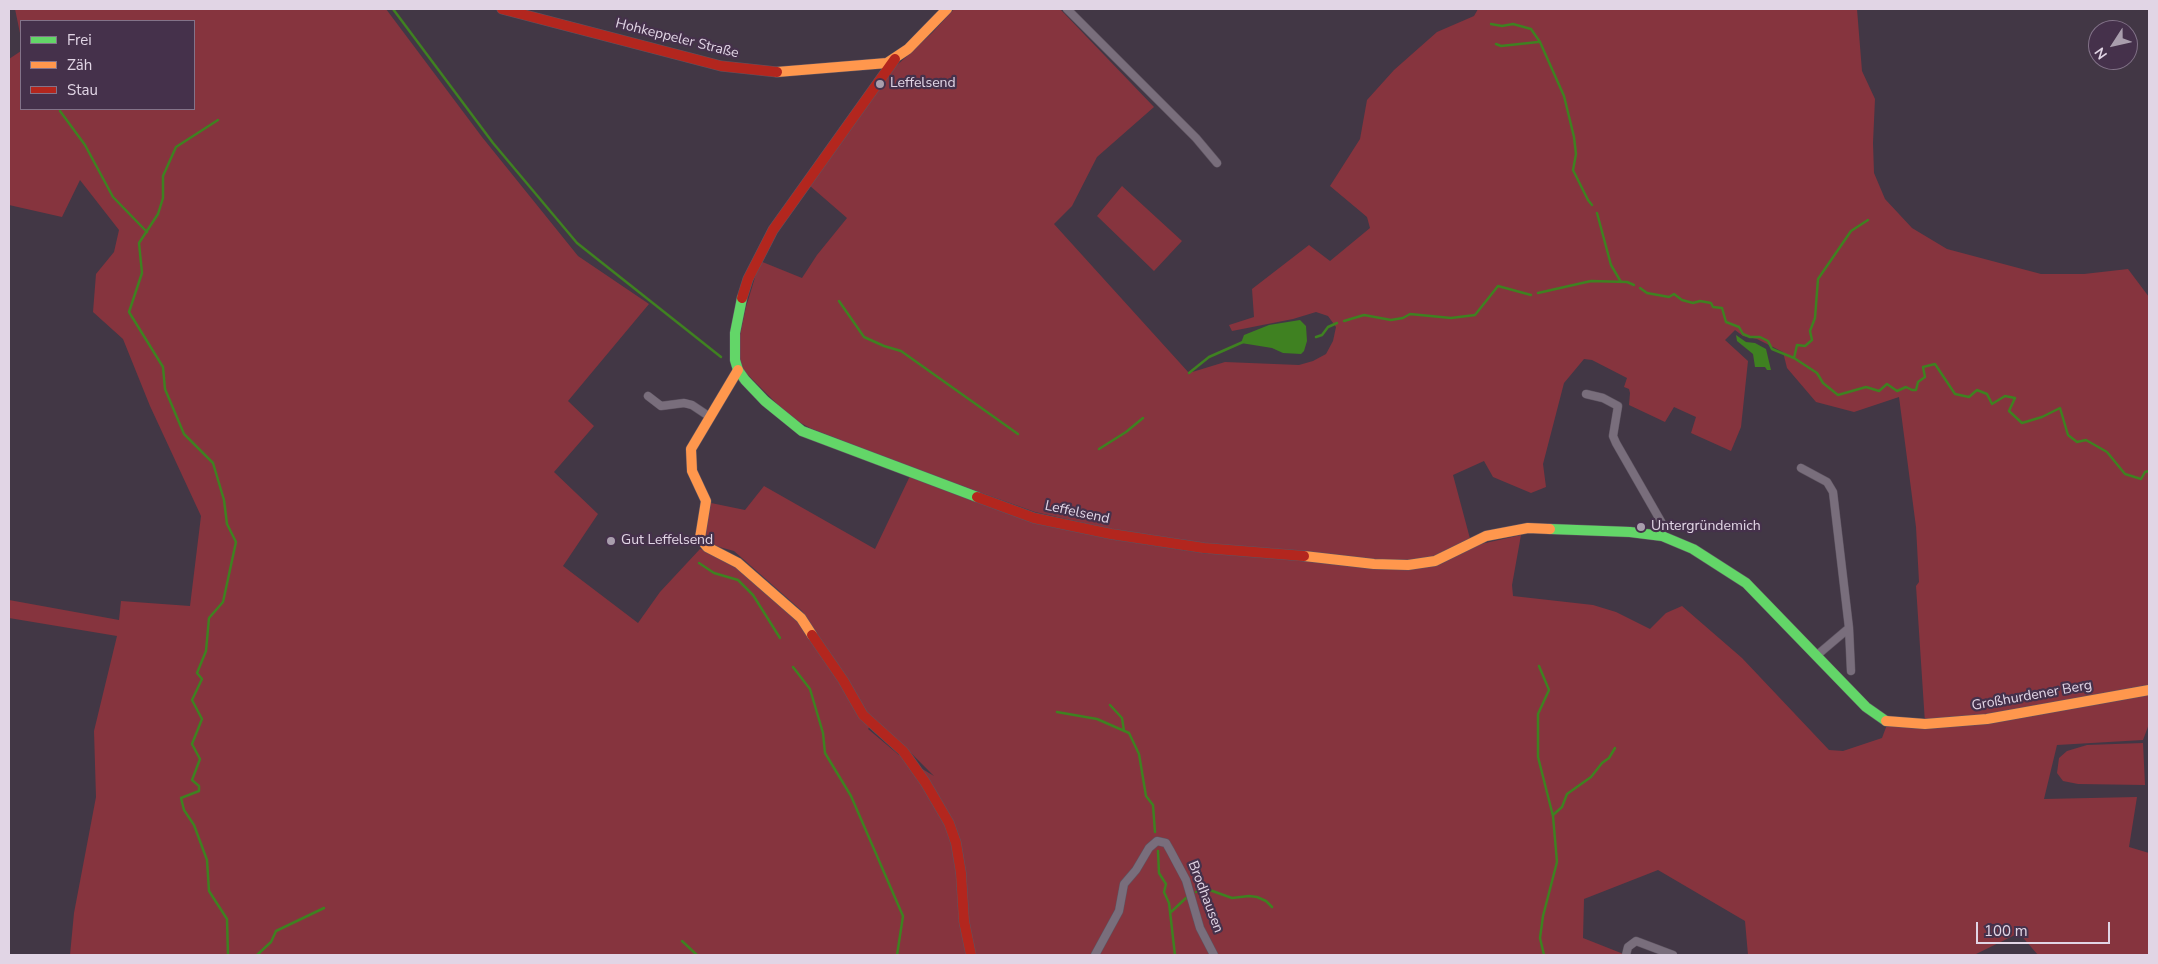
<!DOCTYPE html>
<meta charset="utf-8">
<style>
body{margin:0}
#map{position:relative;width:2158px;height:964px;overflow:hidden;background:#423745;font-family:"Nunito Sans",sans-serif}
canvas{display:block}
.frame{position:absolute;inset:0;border:10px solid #e1d5e5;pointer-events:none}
.legend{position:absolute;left:20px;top:20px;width:175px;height:90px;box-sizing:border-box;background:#45314b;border:1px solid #837389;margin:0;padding:6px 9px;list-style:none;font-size:15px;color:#e1d5e5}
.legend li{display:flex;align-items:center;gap:10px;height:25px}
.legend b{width:25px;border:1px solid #837389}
.north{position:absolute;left:2088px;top:20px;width:50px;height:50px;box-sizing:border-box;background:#45314b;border:1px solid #837389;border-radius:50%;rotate:235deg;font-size:14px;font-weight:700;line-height:20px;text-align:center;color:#e1d5e5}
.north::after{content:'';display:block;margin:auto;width:18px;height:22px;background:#a99ead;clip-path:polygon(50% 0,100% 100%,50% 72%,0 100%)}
.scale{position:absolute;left:1976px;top:922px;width:134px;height:22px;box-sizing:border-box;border:2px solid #e1d5e5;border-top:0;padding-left:6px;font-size:15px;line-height:18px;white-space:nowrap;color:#e1d5e5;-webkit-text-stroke:4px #45314b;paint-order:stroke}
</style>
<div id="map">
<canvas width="2158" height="964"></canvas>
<div class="frame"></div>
<ul class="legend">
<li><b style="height:6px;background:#63d668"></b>Frei</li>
<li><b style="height:6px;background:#ff974d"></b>Zäh</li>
<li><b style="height:6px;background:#b3261e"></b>Stau</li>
</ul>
<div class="north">N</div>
<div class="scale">100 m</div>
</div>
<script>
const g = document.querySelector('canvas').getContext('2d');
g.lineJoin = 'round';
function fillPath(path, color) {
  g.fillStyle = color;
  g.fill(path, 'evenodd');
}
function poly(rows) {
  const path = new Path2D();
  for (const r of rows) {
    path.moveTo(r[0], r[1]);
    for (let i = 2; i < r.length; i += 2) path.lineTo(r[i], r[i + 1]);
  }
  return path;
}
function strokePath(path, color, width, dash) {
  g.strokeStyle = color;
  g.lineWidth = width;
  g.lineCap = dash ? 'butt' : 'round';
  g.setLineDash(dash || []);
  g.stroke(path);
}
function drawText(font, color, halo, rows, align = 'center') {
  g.font = font + ' "Nunito Sans",sans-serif';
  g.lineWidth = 4.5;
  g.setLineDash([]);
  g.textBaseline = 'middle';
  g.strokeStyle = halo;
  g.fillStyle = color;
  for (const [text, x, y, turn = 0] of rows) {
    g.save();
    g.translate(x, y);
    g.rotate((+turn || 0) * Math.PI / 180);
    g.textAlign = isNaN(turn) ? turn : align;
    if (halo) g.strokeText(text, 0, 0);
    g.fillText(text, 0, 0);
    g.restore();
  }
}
const green = poly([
 [15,9,386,9,482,137,578,256,649,304,568,401,594,426,554,472,598,514,563,566,638,623,660,592,700,549,719,555,736,565,798,621,804,632,811,626,802,611,734,551,712,545,707,537,705,530,711,503,745,510,764,486,875,549,910,476,1034,523,1111,539,1208,554,1212,545,1111,529,1035,512,912,468,810,428,790,417,742,369,738,357,740,335,746,307,760,261,802,278,817,255,847,218,809,185,894,68,932,33,954,9,1060,9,1154,107,1097,157,1072,206,1054,224,1189,373,1225,362,1299,365,1313,361,1326,354,1333,341,1336,327,1328,316,1316,312,1293,319,1232,331,1229,325,1254,317,1252,289,1309,245,1330,261,1370,228,1367,217,1330,186,1360,139,1367,100,1394,70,1437,32,1474,16,1478,9,1857,9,1862,71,1875,99,1873,143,1874,173,1885,199,1912,228,1947,249,2041,274,2084,274,2128,269,2149,297,2149,724,2143,740,2057,745,2044,799,2137,797,2129,847,2149,853,2149,955,2038,955,2019,933,1974,955,1748,955,1745,921,1658,870,1584,899,1583,938,1626,955,70,955,74,913,96,797,94,731,117,636,9,618,9,600,119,620,121,601,190,606,201,516,150,406,123,339,93,312,96,274,114,252,119,230,80,180,62,217,9,205,9,59,21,51,21,109,194,109,194,21,21,21,21,38],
 [1735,330,1743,336,1757,339,1783,352,1787,368,1816,402,1854,412,1899,397,1916,527,1919,582,1916,586,1925,723,1888,722,1882,738,1843,751,1829,750,1742,658,1682,606,1666,613,1650,629,1616,612,1593,605,1513,596,1512,585,1521,535,1472,546,1453,475,1484,461,1493,477,1531,493,1546,487,1543,464,1564,383,1584,359,1592,360,1627,378,1624,387,1629,389,1630,393,1629,405,1665,422,1674,407,1696,417,1691,433,1731,451,1741,427,1748,361,1725,340],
 [874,721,906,748,934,776,899,755,868,729],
 [1122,186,1182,241,1154,271,1097,216],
 [2143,743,2145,785,2078,784,2063,781,2057,773,2059,758,2067,751,2087,745]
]);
const water = poly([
 [1300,320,1306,326,1307,341,1304,351,1301,354,1283,353,1272,348,1241,343,1244,335,1269,325],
 [1736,335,1746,342,1755,343,1766,349,1771,370,1767,370,1765,367,1755,367,1753,354,1737,341]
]);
const stream = poly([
 [393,9,493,143,577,243,721,357],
 [1491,24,1502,26,1513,24,1531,29,1540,42,1564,96,1574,137,1576,154,1573,170,1588,200,1592,205],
 [1496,44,1501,46,1538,42],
 [60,111,85,145,113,197,147,232],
 [218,120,176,147,163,176,163,198,158,214,139,243,142,273,129,312,163,367,165,389,184,434,213,463,224,500,227,524,236,542,223,602,209,618,206,651,197,673,202,679,192,700,202,719,192,744,200,759,192,780,199,786,199,791,181,798,184,810,194,825,207,860,209,891,227,919,228,955],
 [1597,213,1611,265,1621,282],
 [1640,288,1647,293,1669,297,1674,294,1682,300,1693,303,1700,301,1711,303,1713,307,1722,308,1726,322,1739,327,1743,334,1750,337,1760,337,1768,341,1772,349,1794,358,1817,373,1823,383,1838,395,1866,387,1879,391,1887,384,1897,391,1906,387,1912,390,1916,390,1918,382,1925,377,1923,367,1935,364,1955,394,1969,397,1977,390,1987,394,1992,404,2005,396,2015,398,2009,411,2022,423,2042,417,2060,408,2068,435,2077,442,2086,440,2107,452,2125,474,2141,479,2145,472,2149,471],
 [1538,293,1591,281,1627,282,1634,285],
 [839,301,864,337,884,346,901,351,1018,434],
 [1344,321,1364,315,1391,320,1403,318,1410,314,1451,318,1475,315,1498,286,1531,295],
 [1316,337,1322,335,1328,327,1337,323],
 [1794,358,1797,345,1805,346,1812,340,1810,331,1815,318,1818,279,1851,231,1868,220],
 [1189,373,1209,357,1243,342],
 [1099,449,1126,432,1143,418],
 [699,563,714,573,738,580,753,595,780,638],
 [1539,666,1549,690,1538,714,1538,757,1553,816,1557,862,1543,916,1540,938,1544,955],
 [793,667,810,689,823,733,825,753,851,796,903,916,897,955],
 [1110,705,1122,718,1124,731],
 [1057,712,1097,719,1129,733,1139,754,1146,796,1153,805,1155,832],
 [1553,815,1562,807,1567,794,1591,777,1602,763,1609,758,1615,748],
 [1158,851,1159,873,1166,884,1164,892,1169,903,1175,955],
 [1196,892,1204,888,1232,898,1249,896,1257,897,1266,901,1272,907],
 [1171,912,1186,898],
 [682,941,697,955],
 [257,955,271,942,276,931,324,908]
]);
const street = poly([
 [1067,9,1196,138,1217,163],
 [1586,394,1603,398,1618,406,1613,436,1616,443,1663,525,1662,536],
 [648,396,661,406,684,403,692,405,710,417],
 [1801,468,1827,482,1833,492,1849,628,1816,656],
 [1849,628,1851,671],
 [1095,955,1119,911,1124,884,1136,870,1149,848,1157,841,1166,843,1170,850,1186,880,1200,928,1214,955],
 [1626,955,1628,947,1636,941,1673,955]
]);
const fast = poly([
 [742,298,735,333,735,360,738,370,745,380,765,401,802,431,977,497],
 [1550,529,1630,532,1662,536,1693,549,1746,583,1866,707,1886,721]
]);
const slow = poly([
 [777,72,887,63,908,49,947,9],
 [738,370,691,449,692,471,706,501,700,538,707,547,738,563,801,618,812,635],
 [1304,556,1374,564,1408,565,1435,561,1486,536,1528,528,1550,529],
 [1886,721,1925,724,1987,719,2149,690]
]);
const jam = poly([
 [502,9,721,66,777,72],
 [742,298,748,279,773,230,895,59],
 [977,497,1034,518,1111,534,1204,548,1304,556],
 [812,635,843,680,863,715,903,751,925,782,949,823,956,843,961,873,964,921,971,955]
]);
const markers = [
 [880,84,5,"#a99ead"],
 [1641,527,5,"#a99ead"],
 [611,541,5,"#a99ead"]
];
const streetNames = [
 ["Hohkeppeler Straße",677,39,14],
 ["Leffelsend",1077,513,12],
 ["Großhurdener Berg",2032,696,-10],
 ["Brodhausen",1205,897,69]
];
const poiNames = [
 ["Leffelsend",890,84],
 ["Untergründemich",1651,527],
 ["Gut Leffelsend",621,541]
];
fillPath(green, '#86343e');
fillPath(water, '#3f8121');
strokePath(stream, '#3f8121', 2.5);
strokePath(street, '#5e5461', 9);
strokePath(fast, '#5e5461', 11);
strokePath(slow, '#5e5461', 11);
strokePath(jam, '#5e5461', 11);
strokePath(street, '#796e7c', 8);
strokePath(fast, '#63d668', 10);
strokePath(slow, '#ff974d', 10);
strokePath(jam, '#b3261e', 10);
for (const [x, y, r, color] of markers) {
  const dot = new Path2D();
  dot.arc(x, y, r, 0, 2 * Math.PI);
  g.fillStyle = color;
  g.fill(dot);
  strokePath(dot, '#45314b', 2);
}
drawText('14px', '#e1d5e5', '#45314b', streetNames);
drawText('14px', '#e1d5e5', '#45314b', poiNames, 'left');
</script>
